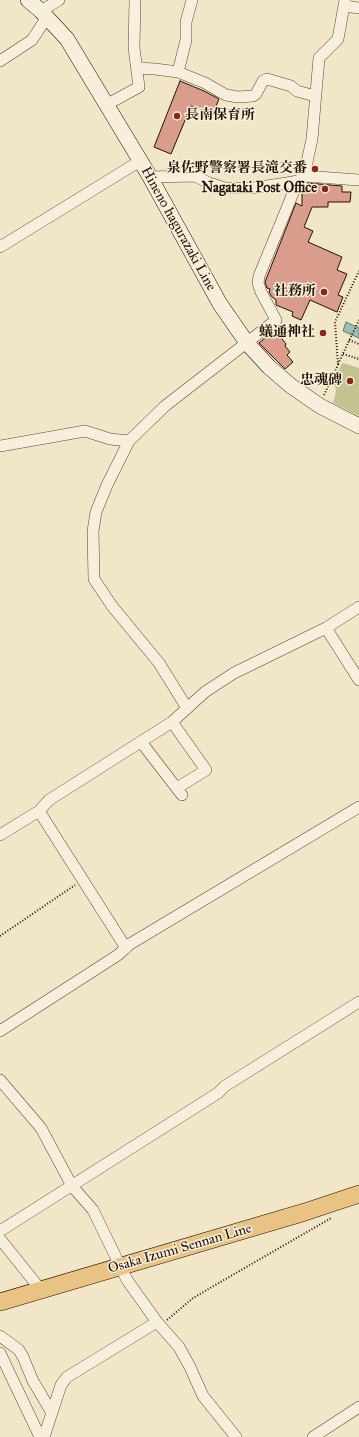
<!DOCTYPE html>
<meta charset="utf-8">
<style>
body{margin:0}
canvas{display:block;background:#f2e6c8}
</style>
<canvas width="359" height="1437"></canvas>
<script>
const g = document.querySelector('canvas').getContext('2d');
g.lineJoin = 'round';
function fillPath(path, color) {
  g.fillStyle = color;
  g.fill(path, 'evenodd');
}
function poly(rows) {
  const path = new Path2D();
  for (const r of rows) {
    path.moveTo(r[0], r[1]);
    for (let i = 2; i < r.length; i += 2) path.lineTo(r[i], r[i + 1]);
  }
  return path;
}
function strokePath(path, color, width, dash) {
  g.strokeStyle = color;
  g.lineWidth = width;
  g.lineCap = dash ? 'butt' : 'round';
  g.setLineDash(dash || []);
  g.stroke(path);
}
function drawText(font, color, halo, rows, align = 'center') {
  g.font = font + ' "IM FELL Great Primer","Noto Serif JP",serif';
  g.lineWidth = 3;
  g.setLineDash([]);
  g.textBaseline = 'middle';
  g.strokeStyle = halo;
  g.fillStyle = color;
  for (const [text, x, y, turn = 0] of rows) {
    g.save();
    g.translate(x, y);
    g.rotate((+turn || 0) * Math.PI / 180);
    g.textAlign = isNaN(turn) ? turn : align;
    if (halo) g.strokeText(text, 0, 0);
    g.fillText(text, 0, 0);
    g.restore();
  }
}
const green = poly([
 [343,363,359,368,359,416,333,403,336,391,335,386,333,384,341,365]
]);
const water = poly([
 [346,322,359,328,359,338,343,331,346,322]
]);
const building = poly([
 [180,81,204,91,219,99,212,115,191,106,171,154,154,147,180,81],
 [308,183,342,186,342,192,351,192,350,202,328,202,328,207,312,207,304,227,313,231,308,242,342,257,337,270,347,274,338,295,343,297,337,312,310,300,301,320,292,316,293,312,276,305,276,300,272,297,269,292,270,289,267,288,265,282,296,203,302,206,302,190,308,183],
 [275,330,286,344,285,346,290,352,287,355,293,362,285,369,259,343,275,330]
]);
const path = poly([
 [349,340,359,344],
 [343,354,359,359],
 [338,364,359,320],
 [324,395,338,365,335,322,359,271],
 [0,936,75,885],
 [167,1320,193,1298,331,1218]
]);
const minor = poly([
 [345,6,359,8],
 [41,11,59,0],
 [0,61,32,40,47,17],
 [137,68,155,69,178,72,205,83,226,95,238,97,253,96,256,94,263,81,267,79,291,86,297,91,315,96],
 [178,72,186,40,186,22,192,0],
 [106,105,139,87,134,48,135,0],
 [304,176,359,180],
 [150,177,195,176,209,183,225,188,253,188,287,183,298,181],
 [0,247,140,161],
 [0,446,85,431,110,439,129,441],
 [326,628,359,680],
 [187,708,159,663,112,606,94,579,93,531,96,512,107,485,129,441,165,406,276,320,261,292,258,283,259,276,298,181,304,176,312,139,319,58,338,39,345,0],
 [172,722,206,770,177,788],
 [141,742,182,795],
 [39,811,126,948],
 [0,835,39,811,49,800,172,722,205,692,234,673,326,628,359,607],
 [0,1031,118,955,130,944,359,807],
 [0,1080,41,1128,72,1186,93,1210,127,1280,157,1322,179,1347,190,1367,203,1396,236,1437],
 [0,1231,218,1093,225,1086,359,1002],
 [0,1239,41,1290],
 [0,1336,19,1350,23,1357,33,1381,52,1413],
 [0,1353,40,1437],
 [44,1437,61,1385,67,1377,157,1322],
 [313,1437,359,1407]
]);
const secondary = poly([
 [28,0,41,11,67,39,150,177,220,304,247,343,269,367,291,386,320,406,359,426]
]);
const primary = poly([
 [0,1302,305,1212,359,1194]
]);
const markers = [
 [177,116,4,"#8f2418"],
 [315,169,4,"#8f2418"],
 [325,189,4,"#8f2418"],
 [324,292,4,"#8f2418"],
 [323,333,4,"#8f2418"],
 [350,381,4,"#8f2418"]
];
const poiNames = [
 ["長南保育所",185,116,"left"],
 ["泉佐野警察署長滝交番",307,169],
 ["Nagataki Post Office",317,189],
 ["社務所",316,292],
 ["蟻通神社",315,333],
 ["忠魂碑",342,381]
];
const streetNames = [
 ["Hineno hagurazaki Line",178,229,61],
 ["Osaka Izumi Sennan Line",180,1249,-16]
];
fillPath(green, '#c2c391');
fillPath(water, '#9bbfb7');
strokePath(water, '#6b7a6f', 1);
fillPath(building, '#da9c8c');
strokePath(building, '#221302', 1);
strokePath(minor, '#564834', 12);
strokePath(secondary, '#221302', 16);
strokePath(primary, '#221302', 18);
strokePath(path, '#221302', 2, [1, 2]);
strokePath(minor, '#f7efdb', 11);
strokePath(secondary, '#f7efdb', 15);
strokePath(primary, '#e9c384', 17);
for (const [x, y, r, color] of markers) {
  const dot = new Path2D();
  dot.arc(x, y, r, 0, 2 * Math.PI);
  g.fillStyle = color;
  g.fill(dot);
  strokePath(dot, '#f7efdb', 1.5);
}
drawText('bold 14px', '#221302', '#f7efdb', poiNames, 'right');
drawText('14px', '#221302', '#f7efdb', streetNames);
</script>
